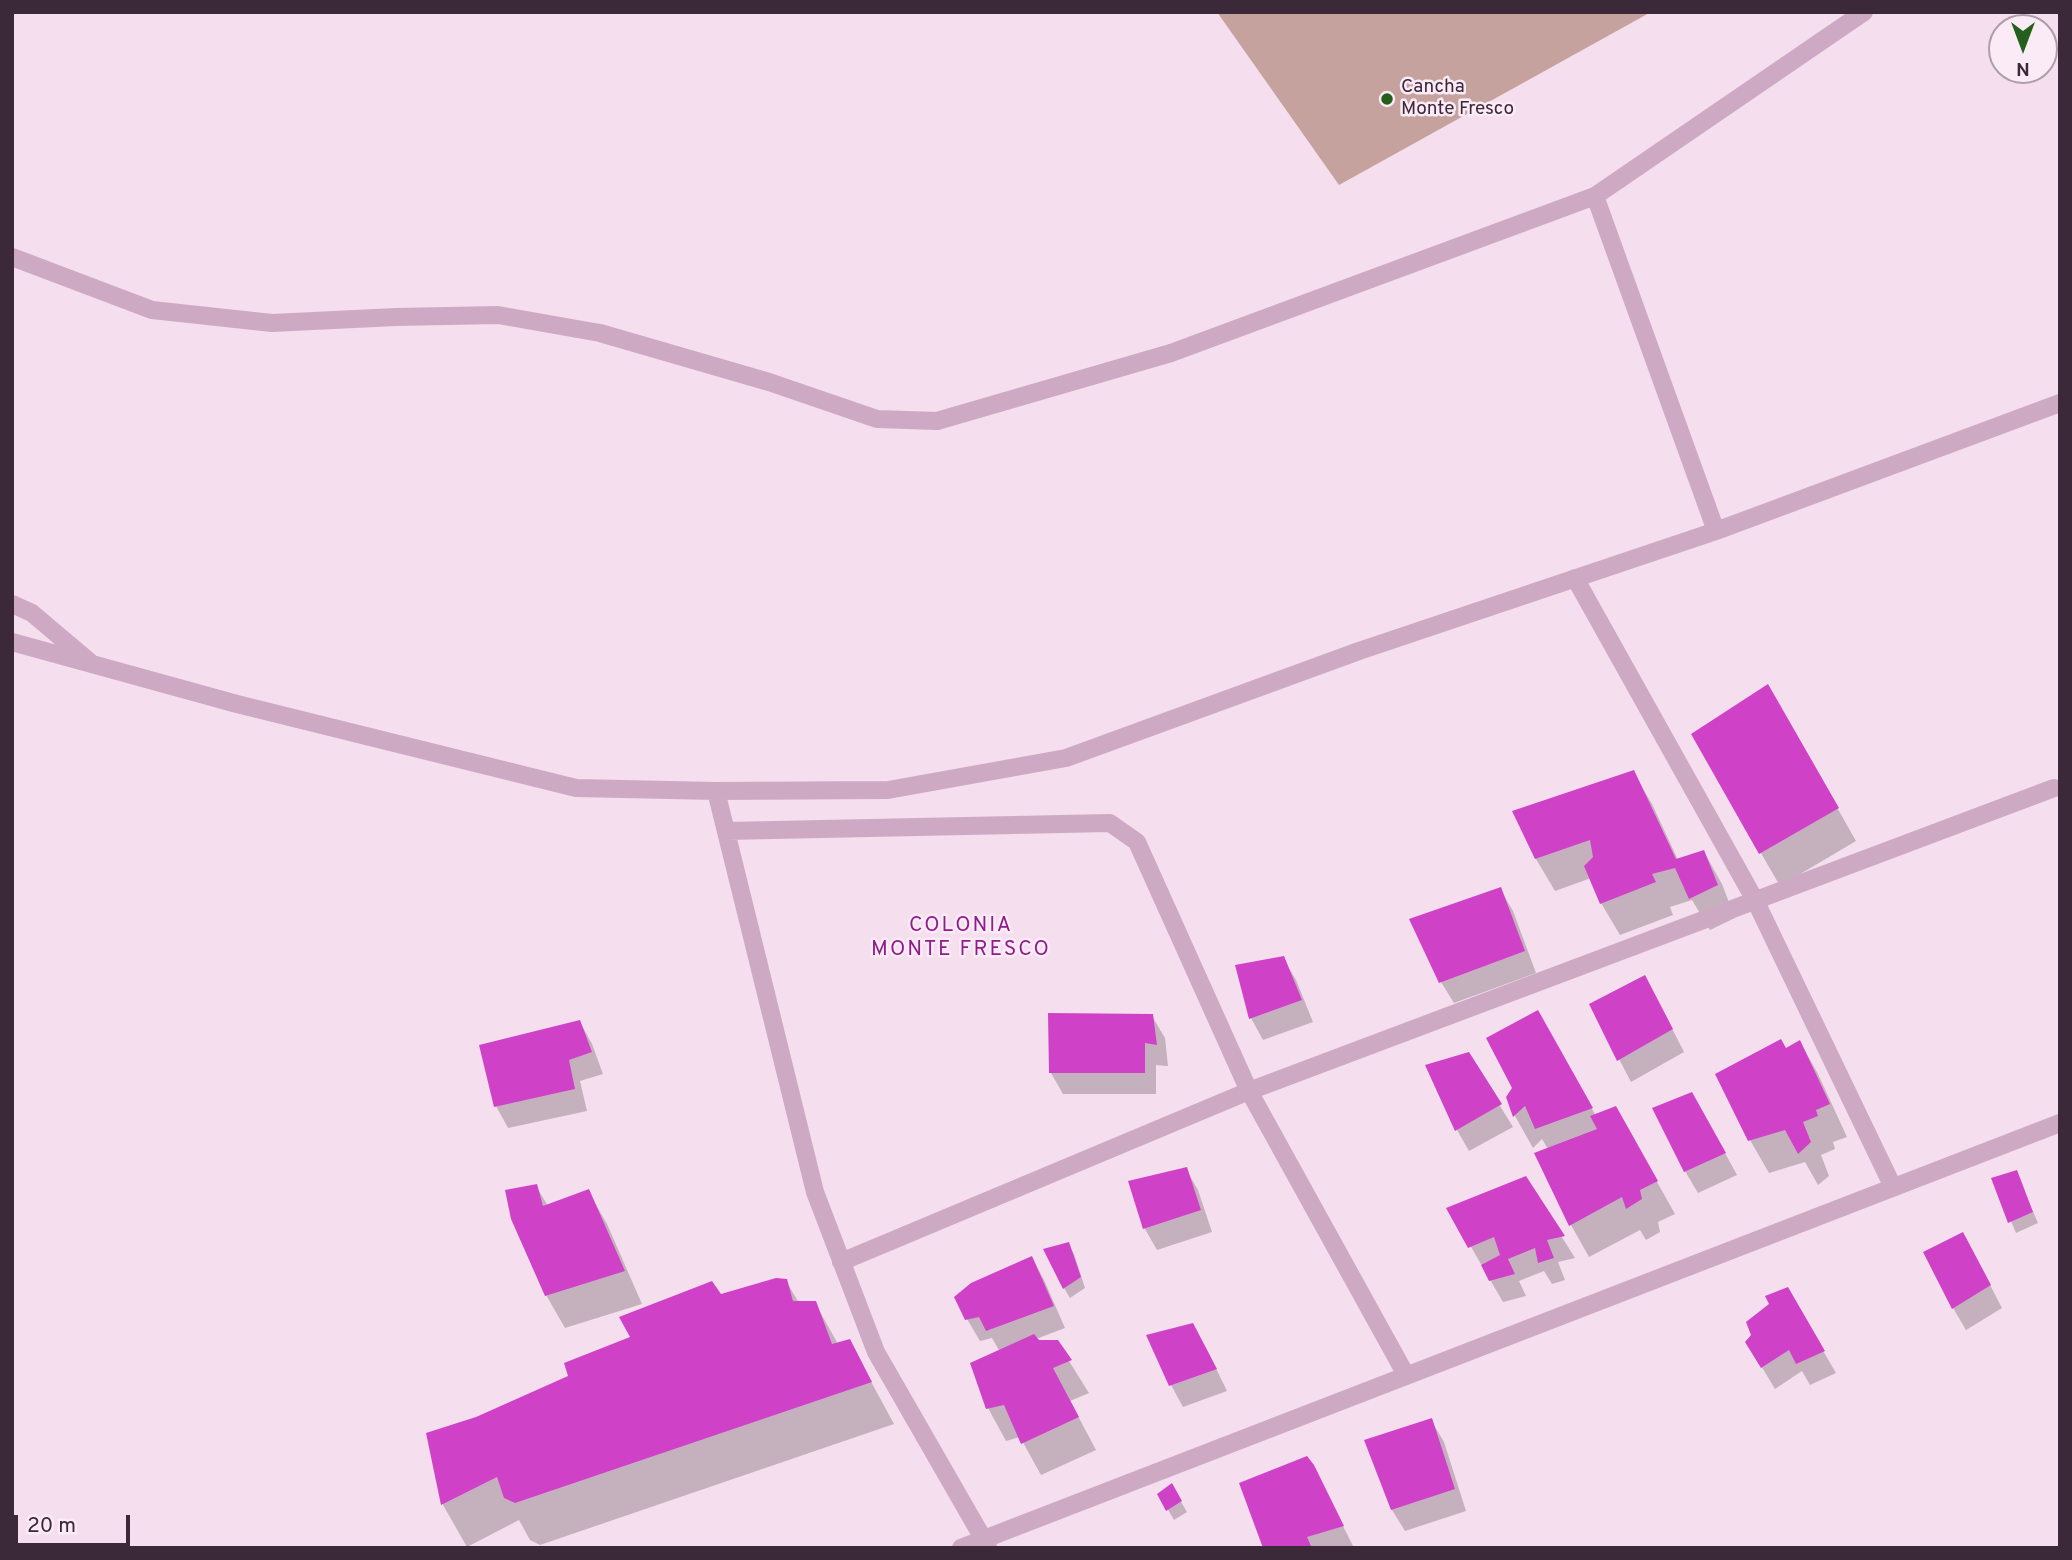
<!DOCTYPE html>
<style>
body{margin:0}
#map{position:relative;width:2072px;height:1560px;overflow:hidden;background:#f5deed;font-family:Overpass,sans-serif}
canvas{display:block}
.frame{position:absolute;inset:0;border:14px solid #3b2939;pointer-events:none}
.north{position:absolute;left:1988px;top:14px;width:70px;height:70px;box-sizing:border-box;background:#fbebf6;border:2px solid #ae9daa;border-radius:50%;rotate:180deg;font-size:19px;font-weight:700;line-height:28px;text-align:center;color:#3b2939}
.north::after{content:'';display:block;margin:auto;width:24px;height:32px;background:#24601b;clip-path:polygon(50% 0,100% 100%,50% 72%,0 100%)}
.scale{position:absolute;left:14px;top:1515px;width:116px;height:32px;box-sizing:border-box;border:4px solid #3b2939;border-top:0;padding-left:9px;font-size:21px;line-height:24px;white-space:nowrap;color:#3b2939;-webkit-text-stroke:5px #fbebf6;paint-order:stroke}
</style>
<div id="map">
<canvas width="2072" height="1560"></canvas>
<div class="frame"></div>
<div class="north">N</div>
<div class="scale">20 m</div>
</div>
<script>
const g = document.querySelector('canvas').getContext('2d');
g.lineJoin = 'round';
function fillPath(path, color) {
  g.fillStyle = color;
  g.fill(path, 'evenodd');
}
function poly(rows) {
  const path = new Path2D();
  for (const r of rows) {
    path.moveTo(r[0], r[1]);
    for (let i = 2; i < r.length; i += 2) path.lineTo(r[i], r[i + 1]);
  }
  return path;
}
function strokePath(path, color, width, dash) {
  g.strokeStyle = color;
  g.lineWidth = width;
  g.lineCap = dash ? 'butt' : 'round';
  g.setLineDash(dash || []);
  g.stroke(path);
}
function drawText(font, color, halo, rows, align = 'center') {
  g.font = font + ' Overpass,sans-serif';
  g.lineWidth = 5;
  g.setLineDash([]);
  g.textBaseline = 'middle';
  g.strokeStyle = halo;
  g.fillStyle = color;
  for (const [text, x, y, turn = 0] of rows) {
    g.save();
    g.translate(x, y);
    g.rotate((+turn || 0) * Math.PI / 180);
    g.textAlign = isNaN(turn) ? turn : align;
    if (halo) g.strokeText(text, 0, 0);
    g.fillText(text, 0, 0);
    g.restore();
  }
}
const green = poly([
 [1217,12,1651,12,1339,185]
]);
const shadow = poly([
 [1768,686,1856,841,1780,886,1693,735],
 [1633,772,1652,804,1678,860,1704,852,1722,884,1735,918,1710,930,1692,900,1670,907,1673,915,1620,935,1601,903,1591,878,1555,891,1536,859,1515,812],
 [1500,889,1513,911,1536,973,1454,1003,1441,982],
 [1283,958,1296,980,1313,1022,1263,1040,1251,1018,1238,967],
 [1657,999,1684,1052,1631,1082,1591,1005],
 [1537,1012,1596,1116,1634,1141,1675,1214,1658,1222,1660,1232,1646,1240,1640,1230,1589,1257,1571,1225,1548,1149,1542,1139,1533,1148,1515,1116,1508,1098,1514,1089],
 [1152,1016,1165,1038,1168,1066,1156,1065,1156,1094,1063,1094,1051,1073],
 [580,1022,592,1044,603,1074,580,1081,587,1111,508,1128,496,1106],
 [1800,1042,1818,1074,1847,1137,1833,1142,1835,1149,1821,1155,1829,1176,1818,1185,1805,1162,1769,1173,1750,1140],
 [1468,1054,1513,1127,1469,1151,1457,1130],
 [1704,1115,1737,1175,1698,1193,1685,1171],
 [1186,1169,1198,1190,1212,1232,1157,1250,1145,1229,1130,1182],
 [2016,1173,2038,1223,2016,1233,1993,1179],
 [1525,1178,1575,1258,1558,1262,1565,1280,1552,1284,1544,1271,1519,1281,1526,1296,1503,1302,1449,1209],
 [536,1186,548,1206,588,1191,607,1224,642,1304,565,1328,546,1295],
 [1068,1244,1074,1254,1085,1288,1070,1298,1064,1288],
 [1975,1256,2002,1308,1966,1330,1953,1308],
 [1032,1258,1044,1280,1065,1328,1036,1339,1039,1342,1057,1342,1089,1393,1070,1401,1096,1450,1041,1475,1020,1437,1006,1441,988,1408,1000,1352,992,1338,980,1341,967,1319],
 [786,1281,799,1303,815,1303,838,1344,849,1341,894,1424,540,1545,530,1540,519,1520,467,1547,443,1505,428,1435,476,1418,571,1377,632,1338,720,1296],
 [1787,1289,1836,1373,1810,1385,1802,1371,1775,1389,1760,1364,1753,1335],
 [1205,1346,1227,1391,1183,1407,1171,1385],
 [1431,1420,1444,1442,1466,1511,1405,1531,1392,1510,1367,1441],
 [1313,1466,1354,1548,1265,1548],
 [1172,1486,1187,1512,1174,1520,1159,1494]
]);
const building = poly([
 [1768,684,1839,808,1759,854,1691,734],
 [1634,770,1676,859,1704,850,1718,885,1689,899,1675,868,1652,874,1656,882,1600,904,1584,866,1593,857,1590,840,1535,859,1512,811],
 [1501,887,1525,951,1439,983,1409,919],
 [1284,956,1302,1000,1249,1019,1235,965],
 [1645,975,1673,1029,1617,1061,1589,1004],
 [1538,1010,1593,1108,1535,1129,1525,1106,1513,1117,1506,1097,1512,1088,1486,1038],
 [1048,1013,1153,1014,1157,1045,1145,1043,1145,1073,1049,1073],
 [580,1020,592,1052,569,1060,575,1089,494,1107,479,1045],
 [1781,1039,1786,1048,1800,1040,1830,1104,1816,1110,1818,1116,1803,1122,1811,1142,1798,1154,1785,1130,1748,1141,1715,1074],
 [1469,1052,1502,1104,1455,1131,1425,1065],
 [1692,1092,1726,1153,1684,1172,1652,1108],
 [1616,1106,1658,1181,1640,1190,1642,1199,1626,1209,1622,1197,1569,1226,1534,1153,1597,1129,1590,1116],
 [1187,1167,1201,1210,1143,1229,1128,1181],
 [2017,1170,2033,1212,2008,1223,1991,1178],
 [1526,1176,1565,1236,1547,1240,1554,1258,1538,1263,1535,1248,1508,1259,1515,1274,1489,1281,1481,1265,1500,1255,1494,1237,1468,1248,1446,1208],
 [537,1184,543,1206,589,1189,625,1271,545,1296,511,1219,505,1190],
 [1963,1232,1991,1285,1952,1309,1923,1252],
 [1069,1242,1081,1277,1063,1289,1043,1249],
 [1032,1256,1054,1306,986,1331,979,1317,965,1320,954,1297,971,1283],
 [776,1278,787,1279,793,1301,816,1301,832,1344,850,1339,872,1382,515,1503,504,1498,497,1477,441,1505,426,1433,476,1417,568,1376,564,1363,630,1337,619,1317,712,1281,721,1294],
 [1788,1287,1825,1351,1796,1364,1789,1350,1761,1368,1745,1342,1751,1335,1746,1322,1769,1304,1765,1296],
 [1193,1323,1217,1369,1169,1386,1146,1335],
 [1034,1334,1039,1340,1058,1340,1072,1360,1053,1368,1079,1417,1021,1444,1004,1405,986,1409,970,1363],
 [1432,1418,1455,1489,1391,1510,1364,1440],
 [1307,1456,1314,1465,1344,1526,1307,1537,1311,1546,1306,1548,1263,1548,1239,1483],
 [1172,1483,1182,1501,1166,1511,1157,1494]
]);
const minor = poly([
 [1595,196,1716,531],
 [12,257,152,310,272,323,396,317,498,315,600,333,769,382,877,419,937,421,1171,353,1595,196,1864,12],
 [1575,578,1756,902,1893,1187],
 [12,604,32,613,90,662],
 [12,642,237,704,576,788,716,791,888,790,1066,758,1359,651,1716,531,2060,403],
 [716,791,815,1192,876,1352,988,1547],
 [726,831,1110,823,1137,842,1249,1091,1406,1375],
 [841,1262,1249,1091,2054,788],
 [961,1548,2060,1123]
]);
const markers = [
 [1387,99,7,"#24601b"]
];
const poiNames = [
 ["Cancha",1401,88],
 ["Monte Fresco",1401,110]
];
const neighbourhoodNames = [
 ["COLONIA",961,927],
 ["MONTE FRESCO",961,951]
];
fillPath(green, '#c5a29d');
fillPath(shadow, '#0003');
fillPath(building, '#cf42c8');
strokePath(minor, '#cea9c4', 18);
for (const [x, y, r, color] of markers) {
  const dot = new Path2D();
  dot.arc(x, y, r, 0, 2 * Math.PI);
  g.fillStyle = color;
  g.fill(dot);
  strokePath(dot, '#fbebf6', 2.5);
}
drawText('19px', '#3b2939', '#fbebf6', poiNames, 'left');
g.letterSpacing = '2px';
drawText('21px', '#901c8b', '#fbebf6', neighbourhoodNames);
g.letterSpacing = '0px';
</script>
